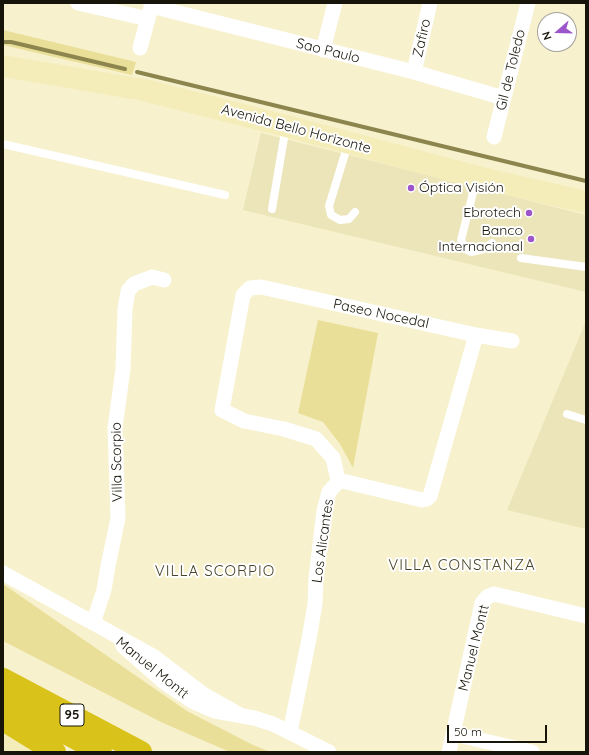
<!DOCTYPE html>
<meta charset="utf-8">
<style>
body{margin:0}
#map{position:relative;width:589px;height:755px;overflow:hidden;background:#f7f1cd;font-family:Quicksand,sans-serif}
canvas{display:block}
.frame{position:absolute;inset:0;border:4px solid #171509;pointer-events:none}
.north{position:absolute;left:537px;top:12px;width:40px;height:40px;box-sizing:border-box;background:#fff;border:1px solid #a2a19d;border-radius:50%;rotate:250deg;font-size:11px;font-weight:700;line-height:16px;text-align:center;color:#171509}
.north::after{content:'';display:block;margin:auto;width:14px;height:18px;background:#9d56ca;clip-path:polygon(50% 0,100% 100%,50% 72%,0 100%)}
.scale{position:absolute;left:447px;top:725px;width:100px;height:18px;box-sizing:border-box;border:2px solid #171509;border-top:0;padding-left:5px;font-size:12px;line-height:14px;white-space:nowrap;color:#171509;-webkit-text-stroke:3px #fff;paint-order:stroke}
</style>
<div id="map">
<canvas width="589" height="755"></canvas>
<div class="frame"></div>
<div class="north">N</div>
<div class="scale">50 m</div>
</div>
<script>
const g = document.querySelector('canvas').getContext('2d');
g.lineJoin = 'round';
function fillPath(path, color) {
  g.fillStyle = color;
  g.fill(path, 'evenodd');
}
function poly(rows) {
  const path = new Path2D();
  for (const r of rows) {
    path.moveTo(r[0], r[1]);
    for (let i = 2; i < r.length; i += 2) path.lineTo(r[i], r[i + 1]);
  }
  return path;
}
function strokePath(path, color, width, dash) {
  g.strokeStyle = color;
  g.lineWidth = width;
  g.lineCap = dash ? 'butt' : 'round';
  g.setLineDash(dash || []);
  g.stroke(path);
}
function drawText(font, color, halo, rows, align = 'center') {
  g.font = font + ' Quicksand,sans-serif';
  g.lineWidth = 4;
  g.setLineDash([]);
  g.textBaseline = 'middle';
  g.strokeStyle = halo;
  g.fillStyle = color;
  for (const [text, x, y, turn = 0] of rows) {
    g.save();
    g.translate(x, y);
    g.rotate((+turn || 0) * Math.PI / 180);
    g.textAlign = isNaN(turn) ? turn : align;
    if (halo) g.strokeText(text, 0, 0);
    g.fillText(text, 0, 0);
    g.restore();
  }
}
const built = poly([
 [261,133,586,215,586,292,243,210],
 [586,321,586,529,507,510]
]);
const green = poly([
 [3,30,136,62,132,75,3,45],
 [318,320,378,333,353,468,340,444,323,422,298,413],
 [3,584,187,711,251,744,270,752,230,752,163,723,3,641]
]);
const stream = poly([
 [3,42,11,42,125,69],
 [137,72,586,181]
]);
const lane = poly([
 [3,144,225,195],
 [348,144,329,206,331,215,340,220,349,219,355,212],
 [477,177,461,240,465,249,471,252,484,249,492,243],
 [272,209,286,126],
 [521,258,586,267],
 [567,414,586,420]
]);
const street = poly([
 [78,3,148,19],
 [151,6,414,72,504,98],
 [140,48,150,11],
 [323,50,335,3],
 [414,72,430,3],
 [494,137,528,3],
 [338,480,422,500,427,499,430,496,476,335],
 [3,573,153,656,203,694,242,716],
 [93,623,104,590,108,566,118,518,115,428,123,369,125,309,128,291,134,284,152,277,164,280],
 [123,646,164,682,192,701,215,711,254,718,273,724,329,752],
 [290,732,309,639,315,604,316,578,324,511,329,492,337,483,338,480,333,458,316,439,284,429,244,421,222,410,243,295,250,288,261,287,476,335,512,341],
 [454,734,532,752],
 [449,752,482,603,487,597,494,594,586,616]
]);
const secondary = poly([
 [3,66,144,90,286,126,477,177,586,202],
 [3,743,20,752]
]);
const highway = poly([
 [3,679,141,752],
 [3,700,101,752],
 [3,720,55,752]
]);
const markers = [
 [411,188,4,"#9d56ca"],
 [529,213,4,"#9d56ca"],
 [531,239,4,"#9d56ca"]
];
const shields = [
 [72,715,24]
];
const shieldNames = [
 ["95",72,715]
];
const streetNames = [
 ["Zafiro",422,38,-77],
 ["Sao Paulo",328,51,14],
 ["Gil de Toledo",511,70,-76],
 ["Avenida Bello Horizonte",296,129,15],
 ["Paseo Nocedal",381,314,12],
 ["Villa Scorpio",117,462,-91],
 ["Los Alicantes",323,541,-82],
 ["Manuel Montt",474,648,-76],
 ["Manuel Montt",152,668,39]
];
const poiNames = [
 ["Óptica Visión",419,188,"left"],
 ["Ebrotech",521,213],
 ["Banco",523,231],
 ["Internacional",523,247]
];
const neighbourhoodNames = [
 ["VILLA CONSTANZA",462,565],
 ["VILLA SCORPIO",215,571]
];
fillPath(built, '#ece5ba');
fillPath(green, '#eadf98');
strokePath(stream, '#8d854e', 4);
strokePath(lane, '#fff', 8);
strokePath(street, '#fff', 15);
strokePath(secondary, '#f4edba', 22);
strokePath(highway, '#d9c219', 22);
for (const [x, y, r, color] of markers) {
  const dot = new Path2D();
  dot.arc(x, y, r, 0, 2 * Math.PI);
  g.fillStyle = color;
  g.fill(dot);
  strokePath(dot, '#fff', 1.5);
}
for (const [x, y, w] of shields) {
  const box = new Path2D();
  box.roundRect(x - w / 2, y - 11, w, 22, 3);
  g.fillStyle = '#fff';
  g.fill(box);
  strokePath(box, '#171509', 1);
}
drawText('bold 13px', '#171509', null, shieldNames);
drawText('14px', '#171509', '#fff', streetNames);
drawText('14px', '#171509', '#fff', poiNames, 'right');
g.letterSpacing = '1px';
drawText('15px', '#4b4628', '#fff', neighbourhoodNames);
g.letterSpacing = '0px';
</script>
